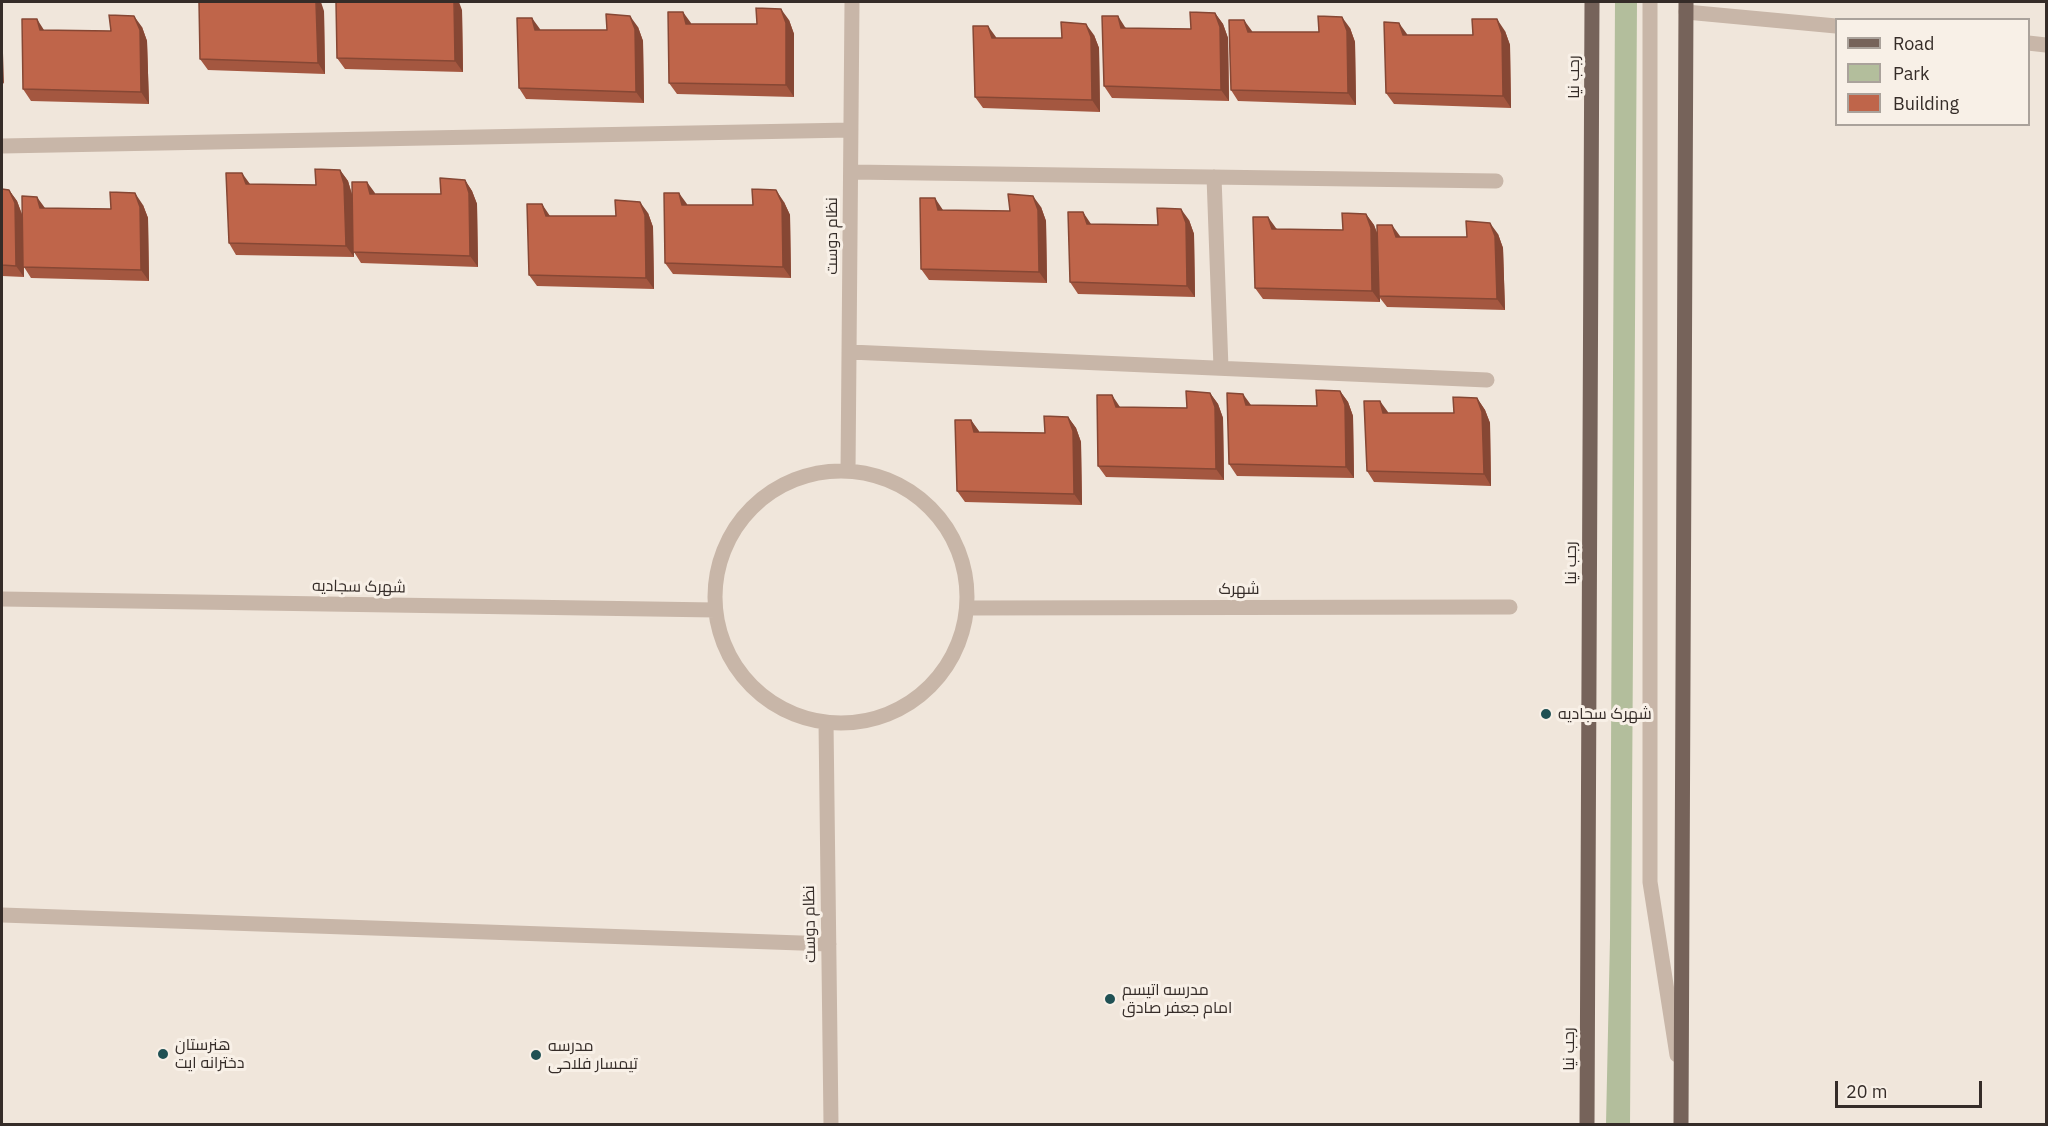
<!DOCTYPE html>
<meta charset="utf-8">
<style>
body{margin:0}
#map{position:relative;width:2048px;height:1126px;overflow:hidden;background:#f0e6db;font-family:"IBM Plex Sans",sans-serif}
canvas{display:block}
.frame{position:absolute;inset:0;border:3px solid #352c28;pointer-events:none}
.legend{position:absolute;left:1835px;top:18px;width:195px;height:108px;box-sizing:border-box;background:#f8f0e7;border:2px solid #aaa29b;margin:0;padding:8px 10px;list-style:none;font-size:18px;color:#352c28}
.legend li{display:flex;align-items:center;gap:12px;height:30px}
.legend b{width:30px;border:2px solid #aaa29b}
.scale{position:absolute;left:1835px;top:1081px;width:147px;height:27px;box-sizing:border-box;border:3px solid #352c28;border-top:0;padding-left:8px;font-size:18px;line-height:21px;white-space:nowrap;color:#352c28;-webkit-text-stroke:4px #f8f0e7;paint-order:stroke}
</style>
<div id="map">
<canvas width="2048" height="1126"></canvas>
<div class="frame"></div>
<ul class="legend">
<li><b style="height:8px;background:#76635a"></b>Road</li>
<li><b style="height:16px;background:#b3be9c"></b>Park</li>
<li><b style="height:16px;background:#bf654a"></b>Building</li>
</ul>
<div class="scale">20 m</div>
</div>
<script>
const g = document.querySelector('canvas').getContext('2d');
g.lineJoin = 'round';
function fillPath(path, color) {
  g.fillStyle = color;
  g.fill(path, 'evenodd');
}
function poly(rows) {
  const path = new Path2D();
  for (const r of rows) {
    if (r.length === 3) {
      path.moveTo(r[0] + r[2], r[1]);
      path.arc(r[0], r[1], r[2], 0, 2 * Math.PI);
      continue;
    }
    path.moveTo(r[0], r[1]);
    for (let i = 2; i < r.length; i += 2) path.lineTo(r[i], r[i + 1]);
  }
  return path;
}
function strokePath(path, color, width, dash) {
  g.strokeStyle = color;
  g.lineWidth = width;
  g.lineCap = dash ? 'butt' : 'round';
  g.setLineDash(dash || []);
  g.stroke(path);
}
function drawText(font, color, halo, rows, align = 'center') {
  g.font = font + ' "IBM Plex Sans",Cairo,sans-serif';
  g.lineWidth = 6;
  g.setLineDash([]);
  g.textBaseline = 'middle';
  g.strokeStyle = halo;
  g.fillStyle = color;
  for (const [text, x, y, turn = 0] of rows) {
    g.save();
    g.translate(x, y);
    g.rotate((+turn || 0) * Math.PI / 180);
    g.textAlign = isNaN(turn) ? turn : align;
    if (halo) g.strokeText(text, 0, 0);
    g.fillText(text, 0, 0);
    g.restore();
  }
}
const green = poly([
 [1615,2,1637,2,1630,1124,1606,1124,1610,938]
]);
const minor = poly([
 [1650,2,1650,882,1677,1055],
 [1686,12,1836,26],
 [2028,43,2046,45],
 [2,146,851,130],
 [851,172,1496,181],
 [1214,177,1221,368],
 [850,352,1487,380],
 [848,471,852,2],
 [841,597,126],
 [2,599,715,610],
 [968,608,1510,607],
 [826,722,831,1124],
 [2,915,829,944]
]);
const major = poly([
 [1587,1124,1592,2],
 [1681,1124,1686,2]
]);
const wall = poly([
 [462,10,463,72,345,69,337,58],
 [324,11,325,74,208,70,200,59],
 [1215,13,1223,24,1228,38,1229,101,1112,98,1104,86,1125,27,1126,28,1191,29],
 [789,20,794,34,794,97,677,94,669,83,691,24,757,24],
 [142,27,147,41,149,104,31,101,23,89,45,30,111,31],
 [638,27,643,41,644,103,526,99,519,88,540,30,607,30],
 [1350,28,1355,42,1356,105,1238,101,1231,90,1252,32,1319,32],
 [1505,31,1510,45,1511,108,1394,104,1386,93,1407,35,1473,35],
 [1094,35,1099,48,1100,112,983,108,975,97,996,38,1062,38],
 [340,170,348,181,352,194,441,194,465,180,472,191,477,204,478,267,361,263,354,252,354,257,236,255,229,243,250,184,316,185],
 [2,189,9,190,17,201,22,214,45,208,111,209,143,205,148,218,149,281,31,278,24,267,24,277,2,276],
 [784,202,790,215,791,278,673,274,665,263,687,205,753,205],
 [1041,207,1046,221,1047,283,929,280,921,269,943,210,1010,211],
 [648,213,653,227,654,289,537,286,529,275,550,216,616,216],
 [1366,214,1374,225,1378,235,1401,237,1467,237,1498,234,1503,248,1505,310,1387,307,1380,298,1380,302,1263,299,1255,288,1276,228,1277,229,1343,230],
 [1189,220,1194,234,1195,297,1078,294,1070,282,1091,224,1158,225],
 [1340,391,1348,402,1353,416,1354,478,1237,476,1229,464,1251,405,1317,406],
 [1210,393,1218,404,1223,418,1224,480,1106,477,1098,466,1120,407,1187,408],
 [1477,398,1485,410,1490,423,1491,486,1374,482,1367,471,1388,413,1454,413],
 [1068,417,1076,428,1081,442,1082,505,965,502,957,491,971,420,979,432,1045,433]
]);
const shadedWall = poly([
 [316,2,321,2,324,11,325,74,318,63],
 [454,2,459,2,462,10,463,72,455,61],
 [781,9,789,20,794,34,794,97,786,85],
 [683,12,691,23,694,35,686,24],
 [1215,13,1223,24,1228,38,1229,101,1221,90],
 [134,16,142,27,147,41,149,104,141,92],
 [630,16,638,27,643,41,644,103,636,92],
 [1118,16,1125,27,1129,39,1121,28],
 [1342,17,1350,28,1355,42,1356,105,1348,93],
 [532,18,540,29,543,41,535,30],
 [2,19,2,22,4,84,2,81],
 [37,19,44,30,48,42,40,30],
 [1497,19,1505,31,1510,45,1511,108,1503,96],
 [1244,20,1252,31,1256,43,1248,32],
 [1399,23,1407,34,1411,46,1403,35],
 [1086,24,1094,35,1099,48,1100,112,1092,100],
 [988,26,996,37,1000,49,992,38],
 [340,170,348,181,352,195,354,257,346,246],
 [242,173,250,184,253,196,246,184],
 [465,180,472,191,477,204,478,267,470,256],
 [367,182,375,193,378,205,370,194],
 [9,190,17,201,22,215,24,277,16,266],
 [776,190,784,202,790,215,791,278,783,267],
 [135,193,143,205,148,218,149,281,141,270],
 [679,193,687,204,690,216,682,205],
 [1033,196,1041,207,1046,221,1047,283,1039,272],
 [37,197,45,208,48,220,40,208],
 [935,198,943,210,946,221,938,210],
 [640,202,648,213,653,227,654,289,646,278],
 [542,204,550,216,554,227,546,216],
 [1181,209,1189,220,1194,234,1195,297,1187,286],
 [1083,212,1091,224,1095,236,1087,224],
 [1366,214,1374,225,1379,239,1379,296,1380,298,1380,302,1372,291],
 [1268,217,1276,228,1280,241,1272,229],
 [1490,223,1498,234,1503,248,1505,310,1497,299],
 [1392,225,1400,236,1404,248,1396,237],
 [1340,391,1348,402,1353,416,1354,478,1346,467],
 [1210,393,1218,404,1223,418,1224,480,1216,469],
 [1243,394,1251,405,1254,417,1246,405],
 [1112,395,1120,407,1123,418,1116,407],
 [1477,398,1485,410,1490,423,1491,486,1484,474],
 [1380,401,1388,412,1391,424,1383,413],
 [1068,417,1076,428,1081,442,1082,505,1074,494],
 [971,420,979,431,982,444,974,432]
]);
const building = poly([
 [199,2,316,2,318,63,200,59,199,2],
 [336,2,454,2,455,61,337,58,336,2],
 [756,8,781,9,786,23,786,85,669,83,668,12,683,12,686,24,757,24,756,8],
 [1190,12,1215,13,1220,27,1221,90,1104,86,1102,16,1118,16,1121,28,1191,29,1190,12],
 [606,14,630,16,635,29,636,92,519,88,517,18,532,18,535,30,607,30,606,14],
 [109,15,134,16,140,30,141,92,23,89,22,19,37,19,40,30,111,31,109,15],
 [1318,16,1342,17,1347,31,1348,93,1231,90,1229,20,1244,20,1248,32,1319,32,1318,16],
 [1472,19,1497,19,1502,34,1503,96,1386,93,1384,22,1399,23,1403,35,1473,35,1472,19],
 [1061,22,1086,24,1091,37,1092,100,975,97,973,26,988,26,992,38,1062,38,1061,22],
 [315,169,340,170,344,184,346,246,229,243,226,173,242,173,246,184,316,185,315,169],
 [440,178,465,180,469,193,470,256,353,252,352,182,367,182,370,194,441,194,440,178],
 [2,189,9,190,15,203,16,266,2,265,2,189],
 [752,189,776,190,782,203,783,267,665,263,664,193,679,193,682,205,753,205,752,189],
 [110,192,135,193,140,207,141,270,23,267,22,196,37,197,40,208,111,209,110,192],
 [1008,194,1033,196,1038,210,1039,272,921,269,920,198,935,198,938,210,1010,211,1008,194],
 [615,200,640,202,645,215,646,278,529,275,527,204,542,204,546,216,616,216,615,200],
 [1157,208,1181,209,1186,223,1187,286,1070,282,1068,212,1083,212,1087,224,1158,225,1157,208],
 [1342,213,1366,214,1371,228,1372,291,1255,288,1253,217,1268,217,1272,229,1343,230,1342,213],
 [1466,221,1490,223,1495,236,1497,299,1379,296,1377,225,1392,225,1396,237,1467,237,1466,221],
 [1316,390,1340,391,1345,405,1346,467,1229,464,1227,393,1243,394,1246,405,1317,406,1316,390],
 [1186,391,1210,393,1215,407,1216,469,1098,466,1097,395,1112,395,1116,407,1187,408,1186,391],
 [1453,397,1477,398,1482,412,1484,474,1367,471,1364,401,1380,401,1383,413,1454,413,1453,397],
 [1044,416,1068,417,1073,431,1074,494,957,491,955,420,971,420,974,432,1045,433,1044,416]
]);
const markers = [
 [1546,714,6,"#205154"],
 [1110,999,6,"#205154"],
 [163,1054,6,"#205154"],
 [536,1055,6,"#205154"]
];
const streetNames = [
 ["رجب نیا",1574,77,-90],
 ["نظام دوست",832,236,-90],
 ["رجب نیا",1571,563,-90],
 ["شهرک سجادیه",359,587,1],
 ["شهرک",1239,589],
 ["نظام دوست",810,924,-91],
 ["رجب نیا",1569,1049,-90]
];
const poiNames = [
 ["شهرک سجادیه",1558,714],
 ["مدرسه اتیسم",1122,990],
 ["امام جعفر صادق",1122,1008],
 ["هنرستان",175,1045],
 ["دخترانه ایت",175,1063],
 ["مدرسه",548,1046],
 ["تیمسار فلاحی",548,1064]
];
fillPath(green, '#b3be9c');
strokePath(minor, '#c8b6a8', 15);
strokePath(major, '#76635a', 15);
fillPath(wall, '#a45740');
fillPath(shadedWall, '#864734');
fillPath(building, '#bf654a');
strokePath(building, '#864734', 1.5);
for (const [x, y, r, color] of markers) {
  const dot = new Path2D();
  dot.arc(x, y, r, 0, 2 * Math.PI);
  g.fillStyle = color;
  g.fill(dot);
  strokePath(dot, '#f8f0e7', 2);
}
drawText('16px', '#352c28', '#f8f0e7', streetNames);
drawText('16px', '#352c28', '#f8f0e7', poiNames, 'left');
</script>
